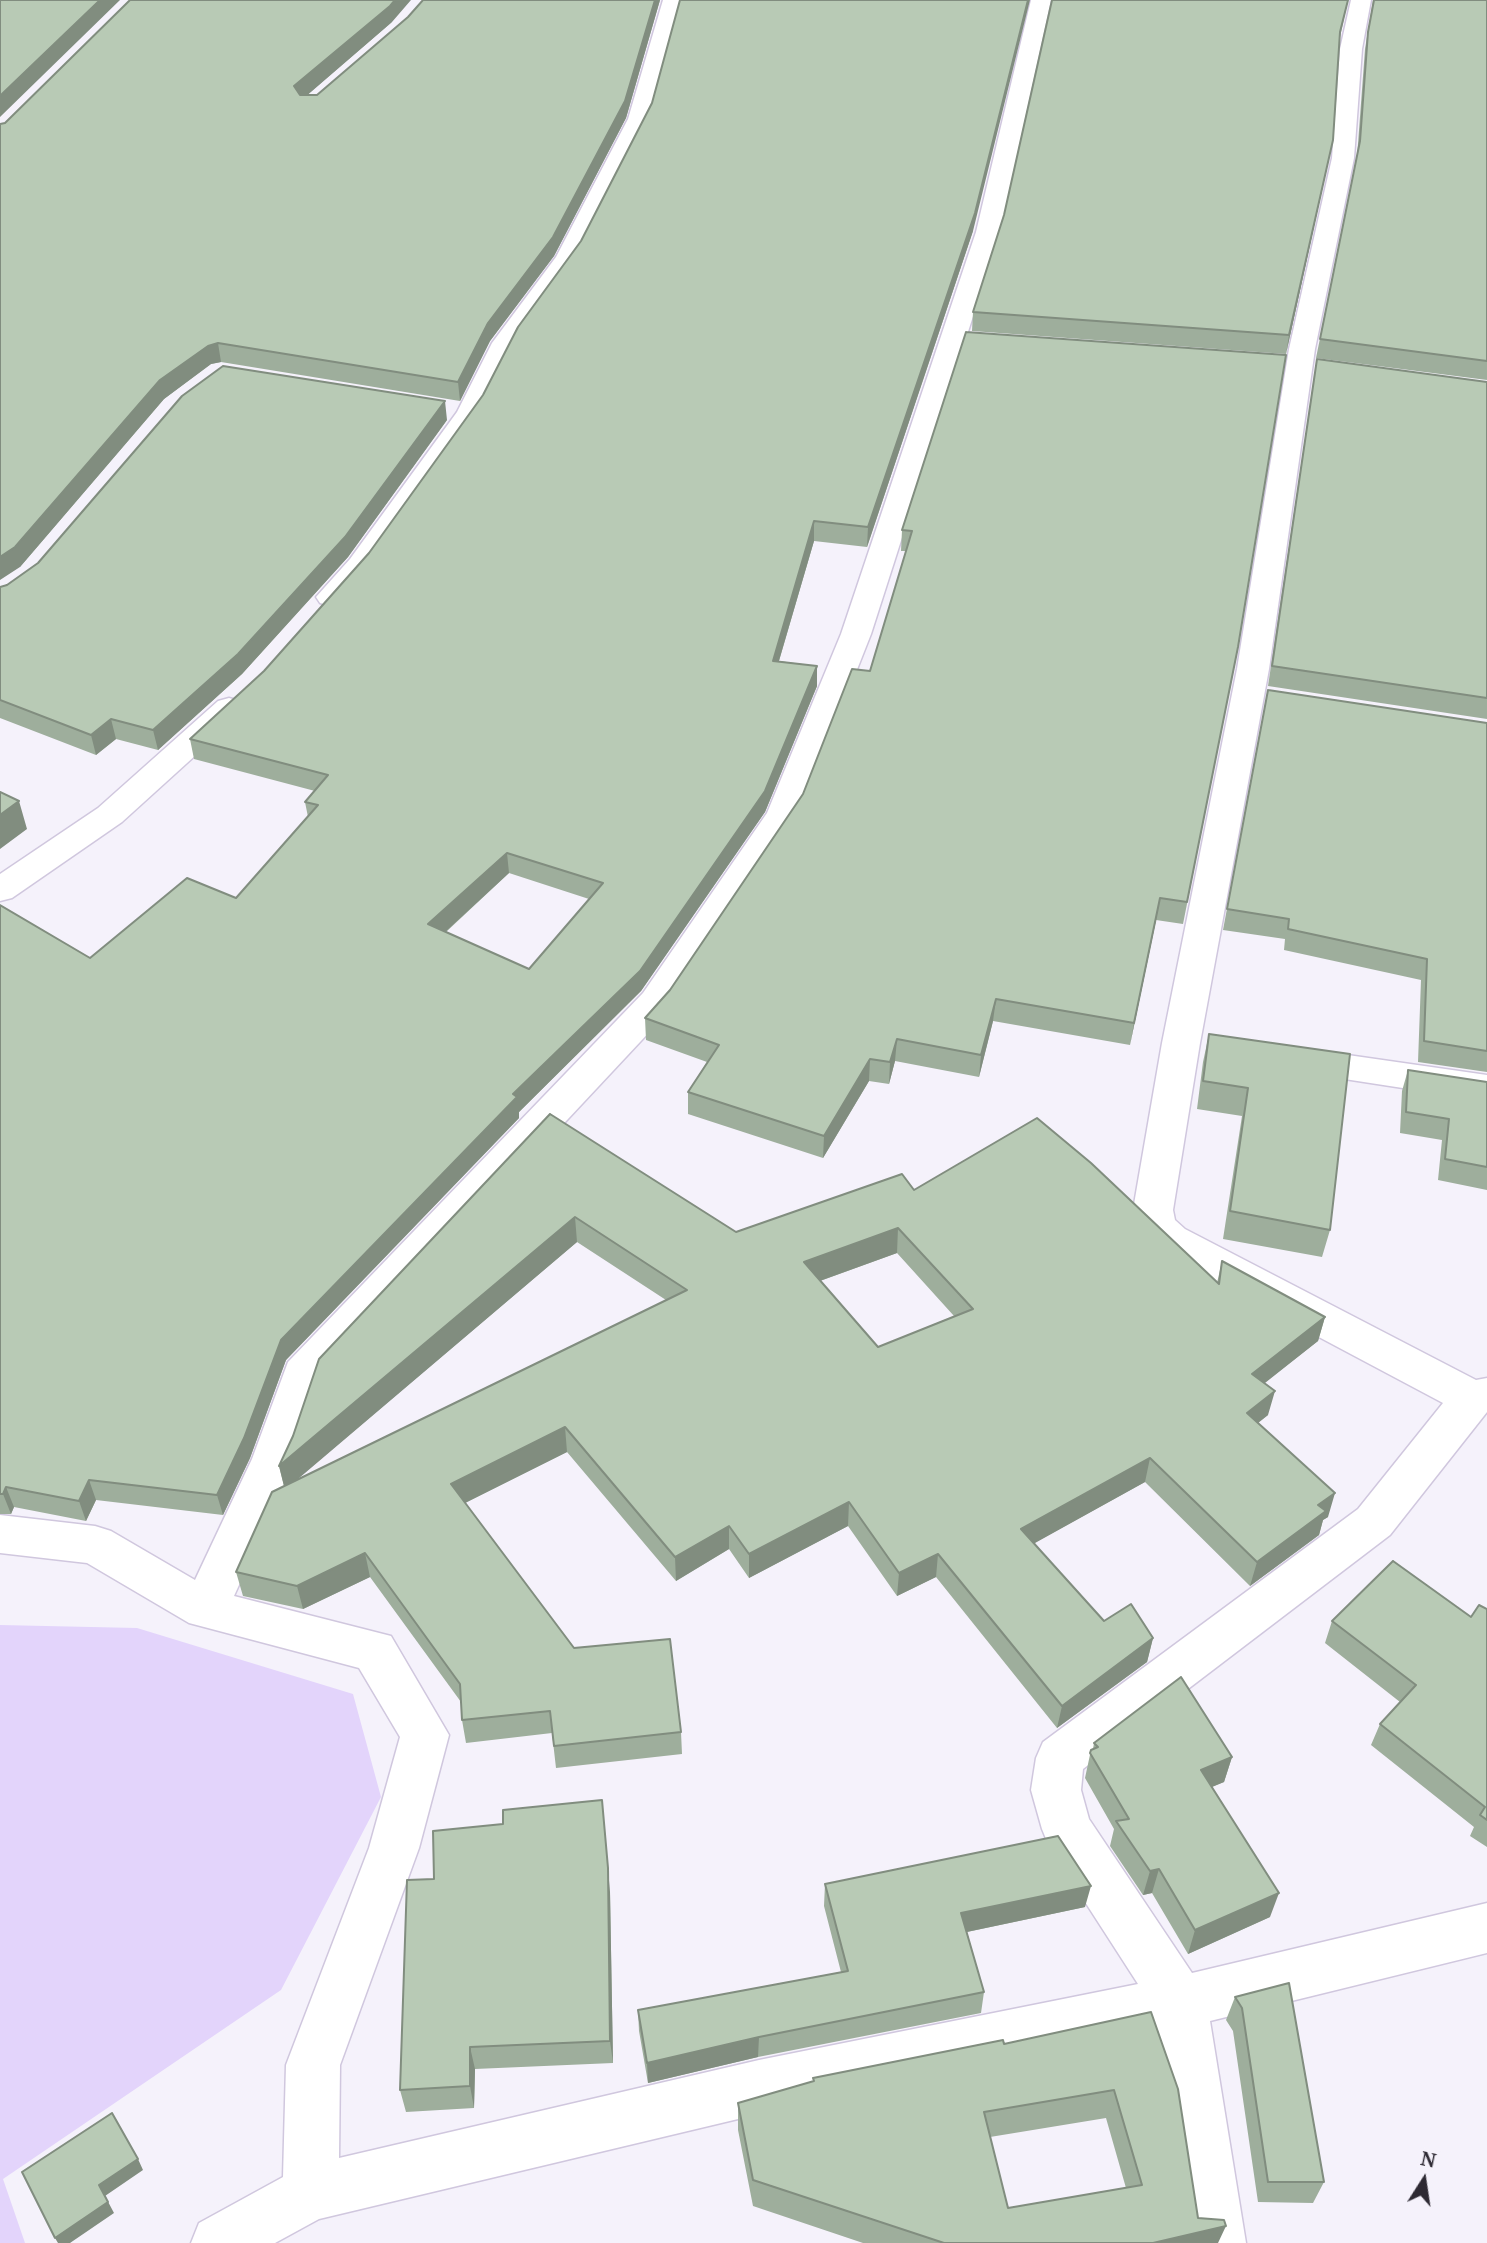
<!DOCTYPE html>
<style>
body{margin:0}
#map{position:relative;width:1487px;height:2243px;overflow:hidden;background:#f5f2fb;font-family:"Noto Serif",serif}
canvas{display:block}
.north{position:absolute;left:1389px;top:2145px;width:70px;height:70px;-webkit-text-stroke:5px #f5f2fb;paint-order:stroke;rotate:12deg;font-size:19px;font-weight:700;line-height:28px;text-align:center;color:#2e2a33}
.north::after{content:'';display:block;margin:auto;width:24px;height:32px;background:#2e2a33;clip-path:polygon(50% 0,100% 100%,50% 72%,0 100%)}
</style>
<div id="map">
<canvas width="1487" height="2243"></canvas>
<div class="north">N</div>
</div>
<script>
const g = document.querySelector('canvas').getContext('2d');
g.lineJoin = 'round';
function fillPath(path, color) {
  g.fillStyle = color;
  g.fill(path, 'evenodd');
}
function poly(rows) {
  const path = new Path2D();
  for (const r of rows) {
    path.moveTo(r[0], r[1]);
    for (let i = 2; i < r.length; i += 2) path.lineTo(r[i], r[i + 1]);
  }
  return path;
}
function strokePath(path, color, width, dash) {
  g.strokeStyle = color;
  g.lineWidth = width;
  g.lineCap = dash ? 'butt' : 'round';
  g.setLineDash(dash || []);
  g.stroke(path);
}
const green = poly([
 [0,1625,137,1628,353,1694,381,1797,281,1990,3,2179,25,2243,0,2243]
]);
const minor = poly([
 [663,0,683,0,650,119,580,258,517,344,483,413,370,571,342,603,331,606,320,603,316,597,350,559,457,412,492,343,556,257,628,119,663,0],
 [1031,0,1051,0,1000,232,871,634,800,814,669,1011,322,1382,296,1459,234,1596,391,1636,449,1735,419,1848,340,2065,339,2158,759,2060,1138,1984,1049,1846,1042,1829,1031,1790,1036,1758,1043,1742,1358,1509,1443,1403,1157,1251,1142,1237,1136,1226,1133,1210,1162,1043,1237,669,1289,349,1332,158,1340,49,1351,0,1371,0,1362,49,1354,158,1315,349,1269,669,1200,1043,1173,1210,1175,1220,1185,1229,1476,1380,1487,1378,1487,1412,1390,1535,1083,1769,1081,1790,1089,1819,1192,1973,1487,1903,1487,1953,1210,2021,1246,2243,1190,2243,1158,2033,759,2114,319,2219,275,2243,191,2243,199,2223,283,2177,286,2065,369,1848,400,1737,359,1668,189,1623,87,1563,0,1553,0,1515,95,1526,111,1531,195,1580,252,1459,288,1362,643,993,767,813,841,634,976,232,1031,0],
 [229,698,240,701,245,708,240,715,122,822,12,898,0,901,0,874,98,808,218,701,229,698],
 [1299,1048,1487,1075,1487,1101,1286,1070,1280,1061,1286,1052,1299,1048]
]);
const wall = poly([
 [423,0,660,0,626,118,554,256,490,341,460,401,221,362,211,364,164,399,20,567,0,124,392,22,307,95,317,95,408,17],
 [1052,0,1348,0,1340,37,1333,140,1286,354,972,331,973,312,1004,215],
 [1373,0,1487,0,1487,380,1316,358,1357,157,1365,49],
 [652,103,973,231,867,547,814,541,779,661,817,666,817,686,765,812,641,991,519,1112,519,1118,286,1360,250,1458,223,1515,96,1500,86,1521,14,1507,11,1514,0,1514,0,905,90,958,236,898,308,817,305,802,315,791,194,759,190,739,264,671,369,553,483,395,581,241],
 [509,873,589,899,529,969,446,932],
 [966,332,1238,647,1183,924,1156,920,1130,1045,993,1021,979,1077,895,1061,889,1084,869,1081,823,1158,688,1114,688,1092,707,1062,646,1040,645,1018,670,990,803,794,870,671,906,551,901,551,902,530],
 [1317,359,1487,382,1487,719,1268,686],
 [447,420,348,557,242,674,158,750,116,739,96,755,0,718,0,587],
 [1268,690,1487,723,1487,1072,1418,1062,1421,980,1284,950,1285,939,1223,930],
 [1209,1034,1350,1054,1330,1230,1322,1257,1223,1239,1242,1116,1197,1109,1203,1062],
 [1408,1070,1487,1082,1487,1190,1438,1180,1442,1140,1400,1133,1402,1091],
 [550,1114,736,1232,914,1190,1217,1283,1222,1261,1325,1317,1318,1341,1264,1383,1268,1415,1258,1423,1328,1517,1323,1520,1319,1535,1250,1586,1145,1482,1034,1543,1104,1621,1153,1638,1147,1662,1057,1728,936,1577,897,1596,848,1526,749,1578,729,1549,676,1581,567,1452,465,1503,574,1648,681,1732,682,1754,556,1768,552,1733,466,1743,462,1720,461,1702,370,1577,303,1609,243,1596,236,1572,284,1486,279,1466],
 [577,1242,666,1300,296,1480],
 [897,1253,954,1316,878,1347,820,1281],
 [1487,1609,1487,1847,1470,1836,1474,1827,1371,1745,1380,1724,1400,1702,1325,1643,1332,1621,1471,1617],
 [1094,1743,1232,1757,1224,1782,1211,1787,1270,1917,1188,1954,1152,1893,1143,1895,1110,1846,1114,1829,1085,1778,1091,1750,1093,1749],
 [825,1884,1085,1907,967,1932,984,1992,981,2013,758,2057,648,2083,639,2031,638,2010,841,1972,824,1906],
 [610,1892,613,2063,475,2069,474,2108,406,2112,400,2090],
 [1289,1983,1324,2182,1313,2203,1258,2202,1233,2031,1226,2020,1235,1997],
 [1151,2012,1198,2218,1218,2243,863,2243,753,2206,738,2130,738,2103],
 [1106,2118,1126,2188,1008,2208,990,2137]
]);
const shadedWall = poly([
 [100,0,120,0,0,117,0,96],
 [395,0,411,0,392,22,297,104,294,86],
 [655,0,660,0,626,118,554,256,490,341,460,401,458,382],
 [1028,0,1030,0,973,231,867,547,868,527],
 [1333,140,1329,158,1286,354,1289,335],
 [218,343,221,362,211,364,164,399,20,567,0,580,0,557,160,380,208,346],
 [445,401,447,420,348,557,242,674,158,750,153,730],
 [814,521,814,541,773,681,773,661],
 [817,666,817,686,765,812,641,991,519,1112,519,1118,286,1360,250,1458,223,1515,217,1495,281,1340,513,1094],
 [111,719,116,739,96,755,91,735],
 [19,801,27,829,0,849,0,815],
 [507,853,509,873,431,945,428,924],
 [1160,898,1156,920,1130,1045,1134,1023],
 [996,999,993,1021,979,1077,981,1055],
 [897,1039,895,1061,889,1084,890,1062],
 [870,1059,869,1081,823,1158,824,1136],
 [575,1217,577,1242,285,1490,279,1466],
 [898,1228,897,1253,803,1287,804,1262],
 [1325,1317,1318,1341,1246,1398,1252,1374],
 [1275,1391,1268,1415,1240,1437,1247,1413],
 [565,1427,567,1452,455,1508,451,1484],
 [1150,1458,1145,1482,1017,1553,1021,1529],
 [89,1480,96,1500,86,1521,79,1501],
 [6,1487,14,1507,11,1514,3,1494],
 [1335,1493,1328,1517,1323,1520,1319,1535,1250,1586,1257,1562,1318,1505],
 [849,1502,848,1526,749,1578,749,1554],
 [729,1526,729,1549,676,1581,675,1557],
 [365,1553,370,1577,303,1609,297,1586],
 [938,1554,936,1577,897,1596,899,1573],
 [1153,1638,1147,1662,1057,1728,1062,1706],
 [1232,1757,1224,1782,1193,1795,1201,1770],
 [602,1800,610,1892,613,2063,610,2041],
 [1159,1869,1152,1893,1143,1895,1150,1871],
 [1091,1886,1085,1907,957,1934,961,1913],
 [1279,1893,1270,1917,1188,1954,1195,1930],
 [759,2037,758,2057,648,2083,647,2063],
 [470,2047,475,2069,474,2108,470,2086],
 [138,2159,143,2170,105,2196,114,2213,70,2243,58,2243,55,2238,99,2185],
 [1226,2226,1218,2243,1153,2243]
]);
const building = poly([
 [0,0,100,0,0,96,0,0],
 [130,0,395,0,390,6,294,86,300,95,317,95,408,17,423,0,655,0,625,101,553,237,488,323,458,382,218,343,208,346,160,380,15,547,0,557,0,124,5,123,130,0],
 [680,0,1028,0,975,213,868,527,814,521,773,661,817,666,765,791,640,971,513,1094,517,1097,281,1340,244,1438,217,1495,89,1480,79,1501,6,1487,3,1494,0,1494,0,905,90,958,187,878,236,898,318,805,305,802,328,775,190,739,264,671,369,553,483,395,518,327,581,241,652,103,680,0],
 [507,853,603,883,529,969,428,924,507,853],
 [1052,0,1348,0,1340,32,1333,140,1289,335,973,312,1004,215,1052,0],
 [1374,0,1487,0,1487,361,1320,339,1360,141,1368,32,1374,0],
 [966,332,1286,355,1238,647,1187,902,1160,898,1134,1023,996,999,981,1055,897,1039,890,1062,870,1059,824,1136,688,1092,719,1045,645,1018,670,990,803,794,852,669,870,671,912,531,902,530,966,332],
 [1317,359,1487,382,1487,698,1272,666,1317,359],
 [223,366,445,401,345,537,238,654,153,730,111,719,91,735,0,700,0,587,7,585,38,563,182,396,223,366],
 [1268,690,1487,723,1487,1051,1424,1041,1427,959,1288,929,1289,919,1227,909,1268,690],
 [0,792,19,801,0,815,0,792],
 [1209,1034,1350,1054,1330,1230,1230,1211,1248,1088,1203,1081,1209,1034],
 [1408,1070,1487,1082,1487,1167,1445,1159,1449,1119,1406,1112,1408,1070],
 [550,1114,736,1232,902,1174,914,1190,1037,1118,1091,1163,1219,1284,1222,1261,1325,1317,1252,1374,1275,1391,1247,1413,1335,1493,1318,1505,1326,1511,1257,1562,1150,1458,1021,1529,1104,1621,1131,1604,1153,1638,1062,1706,938,1554,899,1573,849,1502,749,1554,729,1526,675,1557,565,1427,451,1484,574,1648,670,1639,681,1732,554,1746,550,1711,462,1720,460,1684,365,1553,297,1586,236,1572,272,1492,687,1290,575,1217,279,1466,293,1436,319,1359,550,1114],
 [898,1228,973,1309,878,1347,804,1262,898,1228],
 [1393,1561,1471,1617,1479,1605,1487,1609,1487,1820,1480,1815,1485,1807,1380,1724,1416,1685,1332,1621,1393,1561],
 [1181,1677,1232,1757,1201,1770,1279,1893,1195,1930,1159,1869,1150,1871,1116,1821,1129,1819,1090,1753,1091,1750,1098,1747,1094,1743,1181,1677],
 [602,1800,608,1868,610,2041,470,2047,470,2086,400,2090,407,1880,434,1879,433,1831,503,1824,503,1810,602,1800],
 [1058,1836,1091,1886,961,1913,984,1992,759,2037,647,2063,638,2010,848,1971,825,1884,1058,1836],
 [1289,1983,1324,2182,1268,2182,1242,2008,1235,1997,1289,1983],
 [1151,2012,1178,2089,1198,2218,1224,2220,1226,2226,1153,2243,944,2243,753,2180,738,2103,814,2081,813,2078,1003,2040,1004,2044,1151,2012],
 [1114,2090,1142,2185,1008,2208,984,2112,1114,2090],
 [112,2113,138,2159,99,2185,108,2202,55,2238,22,2172,112,2113]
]);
fillPath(green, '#e3d4fb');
strokePath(minor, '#d0c7de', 3);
fillPath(minor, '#fff');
fillPath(wall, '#9eae9c');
fillPath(shadedWall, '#818d7f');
fillPath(building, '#b8cab5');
strokePath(building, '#818d7f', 2);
</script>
